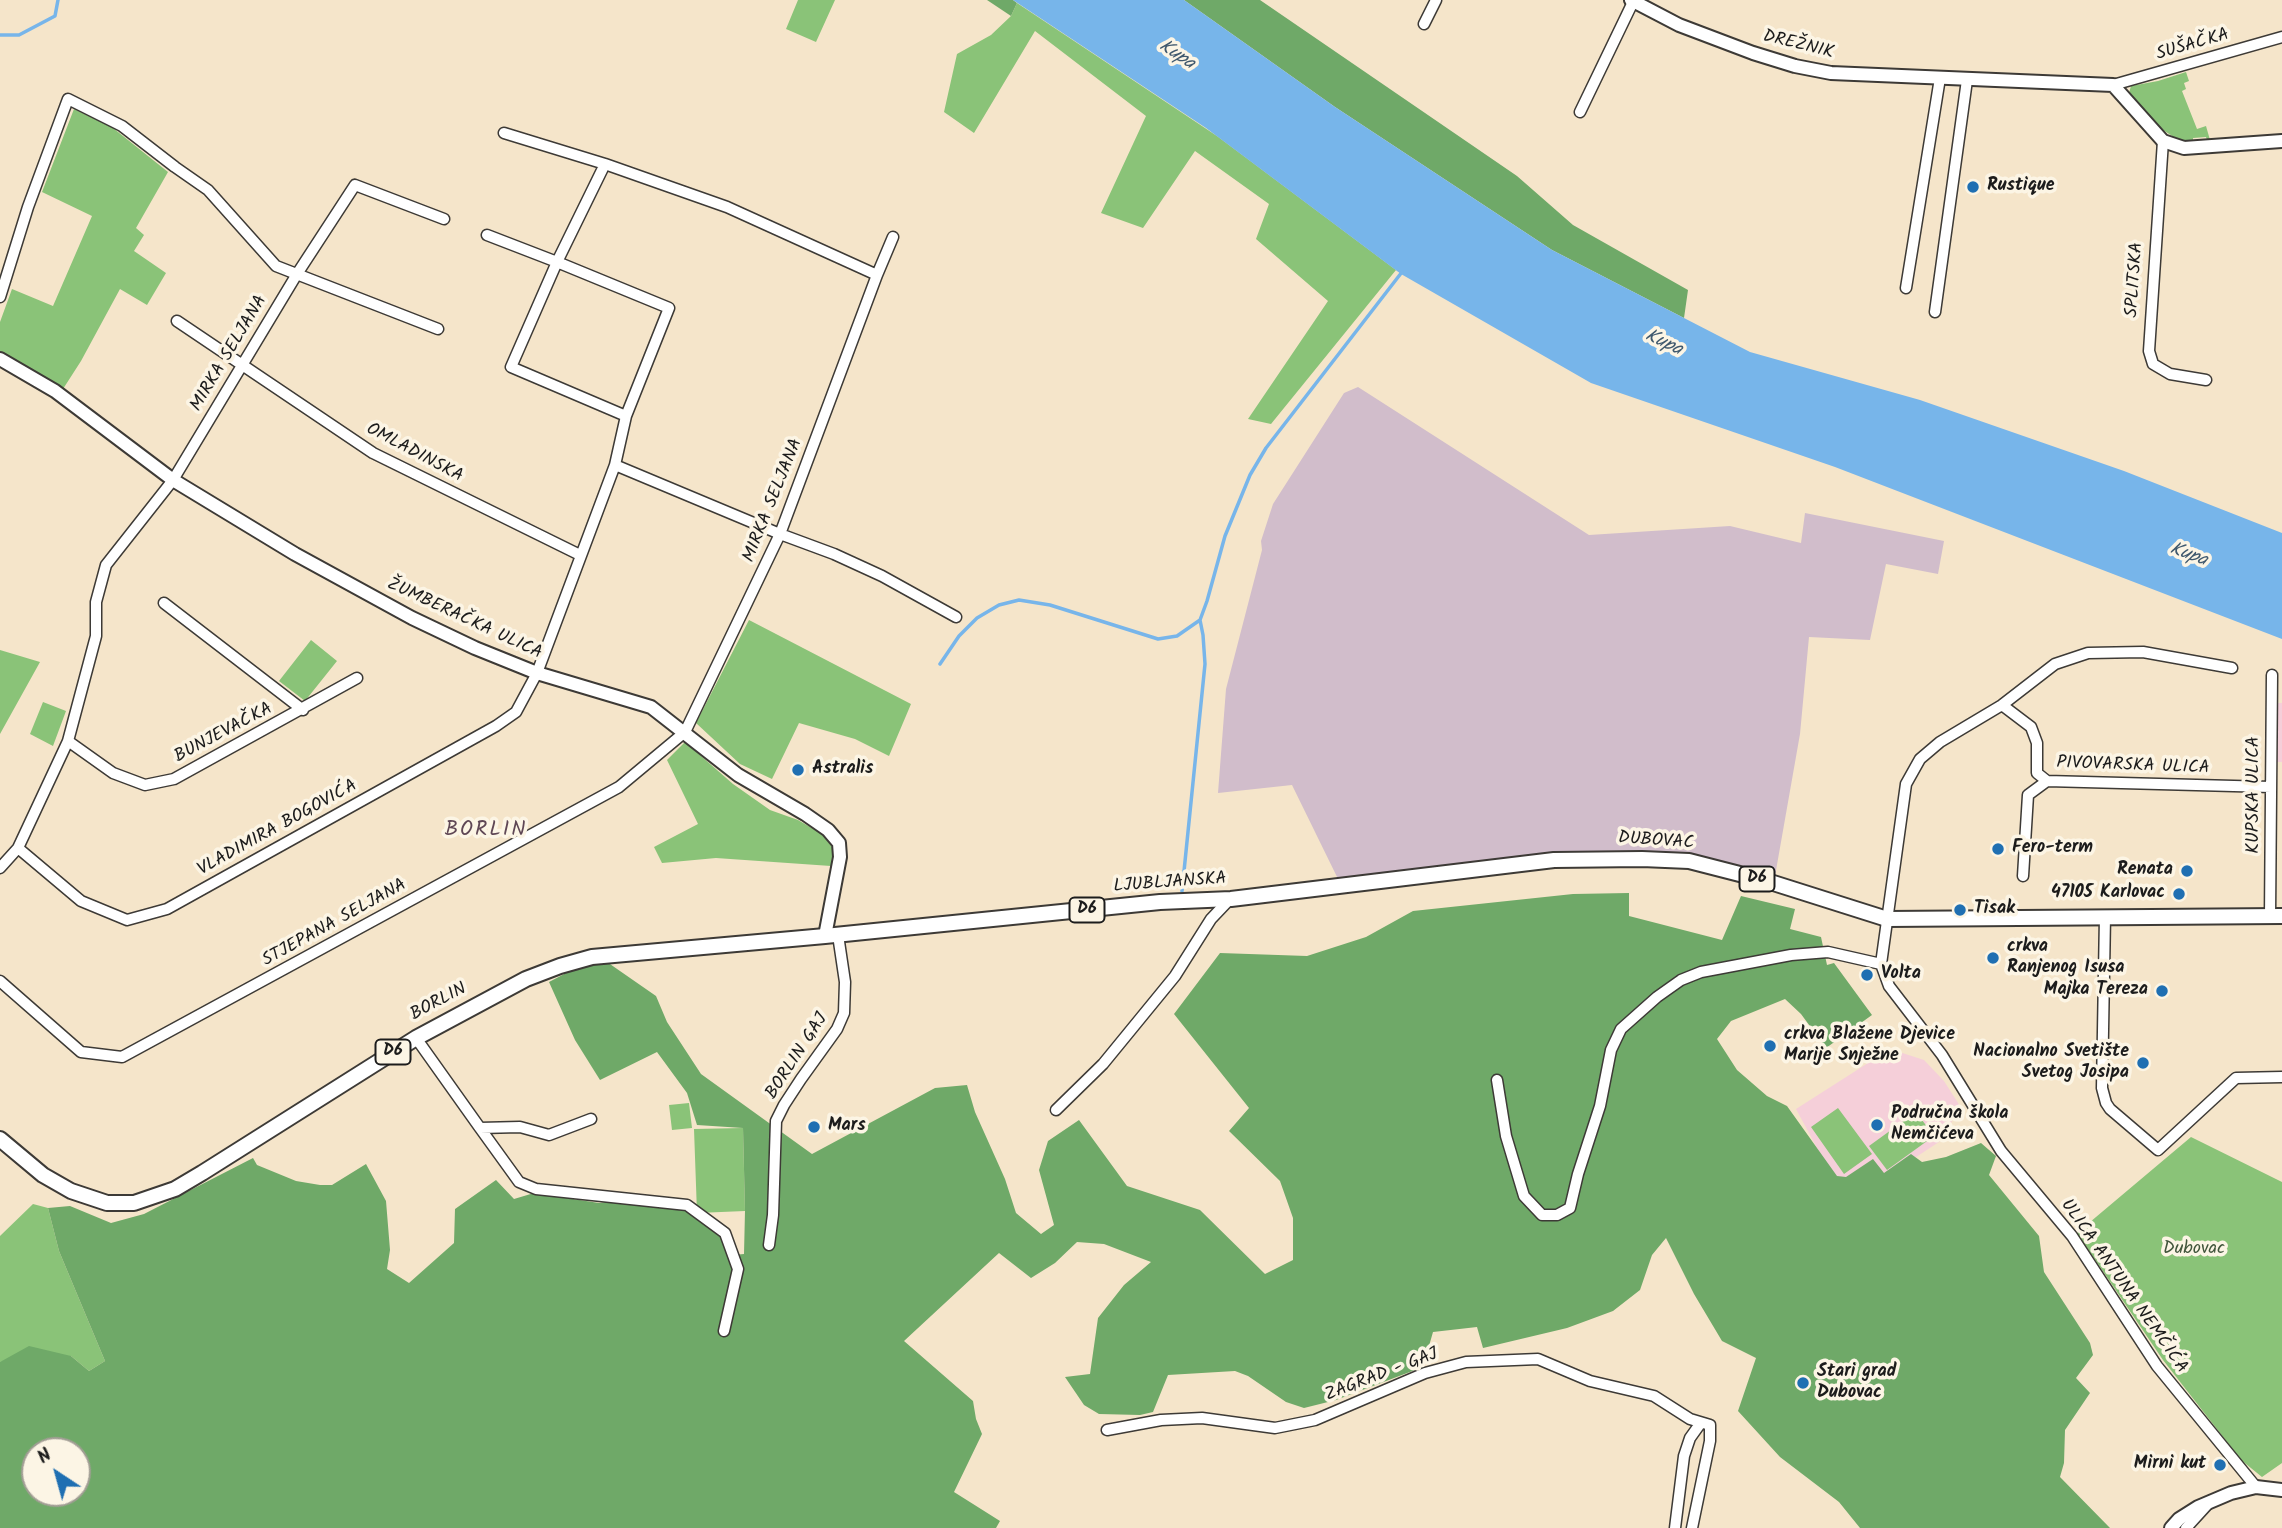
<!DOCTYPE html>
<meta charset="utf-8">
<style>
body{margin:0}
#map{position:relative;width:2282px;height:1528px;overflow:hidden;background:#f5e5ca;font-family:Kalam,sans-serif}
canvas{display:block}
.north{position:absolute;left:21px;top:1437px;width:70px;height:70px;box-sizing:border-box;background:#fcf5e5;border:2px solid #a29e95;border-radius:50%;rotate:324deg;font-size:19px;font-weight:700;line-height:28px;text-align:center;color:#1c1c1c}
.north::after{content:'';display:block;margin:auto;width:24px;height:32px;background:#1f6fb2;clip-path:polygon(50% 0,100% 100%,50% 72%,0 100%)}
</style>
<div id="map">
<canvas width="2282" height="1528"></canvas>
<div class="north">N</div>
</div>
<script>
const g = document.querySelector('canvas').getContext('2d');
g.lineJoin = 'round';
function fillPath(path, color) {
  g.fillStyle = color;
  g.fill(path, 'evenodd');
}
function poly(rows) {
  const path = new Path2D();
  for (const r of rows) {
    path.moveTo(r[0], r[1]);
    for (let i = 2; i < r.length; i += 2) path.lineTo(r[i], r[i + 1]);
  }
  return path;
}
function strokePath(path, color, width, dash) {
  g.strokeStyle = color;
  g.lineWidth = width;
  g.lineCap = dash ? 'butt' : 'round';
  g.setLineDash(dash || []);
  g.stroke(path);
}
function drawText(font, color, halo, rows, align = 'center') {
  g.font = font + ' Kalam,sans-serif';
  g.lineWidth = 7;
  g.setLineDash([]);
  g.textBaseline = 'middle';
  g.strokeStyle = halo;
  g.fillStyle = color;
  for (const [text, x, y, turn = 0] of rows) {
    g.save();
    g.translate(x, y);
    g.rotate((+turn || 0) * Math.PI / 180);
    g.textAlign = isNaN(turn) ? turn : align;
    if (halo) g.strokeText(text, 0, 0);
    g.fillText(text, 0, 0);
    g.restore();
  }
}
const built = poly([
 [2277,703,2282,703,2282,762,2276,762],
 [1890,1049,1924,1060,1944,1081,1960,1106,1942,1140,1869,1188,1839,1189,1796,1109]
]);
const industrial = poly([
 [1358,387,1589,535,1730,526,1801,543,1805,513,1944,541,1938,574,1886,564,1870,640,1809,637,1800,734,1775,876,1692,855,1340,883,1292,785,1218,793,1226,689,1262,550,1261,541,1273,504,1344,393]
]);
const green = poly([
 [798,0,835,0,816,42,786,29],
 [1017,3,1217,136,1396,270,1271,424,1248,419,1328,301,1256,239,1269,204,1195,151,1143,228,1101,213,1146,116,1035,31,974,133,944,112,957,54,991,35,1011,16],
 [2186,72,2189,81,2184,83,2186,89,2182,91,2197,129,2206,126,2210,140,2207,140,2206,137,2193,138,2193,141,2180,141,2163,130,2129,93,2131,86,2158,81],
 [74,109,113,128,168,172,136,228,144,235,134,251,166,273,147,305,120,289,81,361,63,389,0,351,0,322,12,289,53,306,92,216,42,192],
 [749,620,911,704,889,756,855,739,799,723,772,779,740,764,696,723],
 [311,640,337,661,305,701,279,681],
 [0,650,40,662,0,734],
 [43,702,66,711,53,746,30,734],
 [685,742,733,784,770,810,798,820,822,834,833,848,831,866,716,858,662,863,654,847,698,824,667,760],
 [689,1103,692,1128,672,1130,669,1105],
 [1838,1108,1872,1154,1844,1174,1811,1127],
 [1916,1112,1934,1136,1887,1170,1869,1146],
 [743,1128,745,1211,697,1213,694,1129],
 [2191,1137,2282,1182,2282,1463,2262,1477,2241,1460,2163,1360,2077,1233],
 [33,1204,48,1208,59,1251,105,1361,89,1371,71,1356,0,1362,0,1236]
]);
const forest = poly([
 [987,0,1013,0,1017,3,1011,16],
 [1184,0,1260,0,1517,176,1573,225,1688,290,1684,318,1552,250,1335,107],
 [1629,893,1629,916,1722,940,1741,896,1795,909,1790,929,1821,937,1827,965,1834,963,1872,1015,1826,1048,1801,1014,1785,999,1731,1021,1717,1039,1737,1070,1767,1096,1787,1106,1837,1176,1846,1177,1873,1159,1884,1173,1911,1154,1922,1162,1946,1157,1981,1143,1996,1156,1989,1175,2039,1236,2044,1272,2090,1343,2093,1355,2076,1378,2090,1393,2065,1430,2064,1463,2060,1477,2110,1528,1860,1528,1839,1502,1780,1457,1738,1411,1756,1358,1722,1341,1694,1294,1666,1238,1652,1255,1640,1290,1613,1311,1567,1328,1483,1348,1477,1327,1433,1332,1423,1367,1336,1400,1304,1408,1286,1402,1248,1376,1235,1371,1168,1375,1153,1412,1140,1415,1099,1414,1084,1405,1065,1377,1090,1374,1098,1318,1124,1285,1151,1262,1104,1244,1077,1242,1055,1263,1031,1278,999,1253,904,1341,973,1401,976,1419,982,1434,954,1492,1000,1521,996,1528,0,1528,0,1362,29,1346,71,1356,89,1371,105,1361,59,1251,48,1208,70,1206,111,1223,144,1214,253,1158,257,1165,296,1181,320,1185,332,1185,366,1164,386,1201,390,1250,387,1269,409,1283,454,1243,455,1209,496,1180,514,1199,534,1193,599,1203,627,1199,687,1210,721,1233,733,1255,744,1254,745,1211,743,1128,697,1125,687,1093,657,1052,600,1080,575,1040,549,982,570,971,607,962,656,996,667,1022,701,1074,812,1154,935,1088,967,1085,975,1112,1005,1179,1016,1213,1041,1234,1054,1225,1039,1170,1048,1141,1079,1120,1127,1186,1200,1210,1265,1274,1293,1260,1293,1218,1280,1181,1229,1131,1249,1108,1174,1014,1220,953,1307,956,1366,937,1413,911,1573,894],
 [35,1451,77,1451,77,1493,35,1493]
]);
const water = poly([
 [1013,0,1184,0,1335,107,1552,250,1750,352,1920,400,2124,471,2282,533,2282,639,1835,467,1591,383,1401,274,1206,128]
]);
const stream = poly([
 [0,35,19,35,55,16,58,0],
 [940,664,959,636,977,618,999,605,1019,600,1050,605,1158,639,1177,636,1200,620,1207,601,1225,536,1250,475,1266,448,1402,272],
 [1182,891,1205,664,1203,635,1200,620]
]);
const street = poly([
 [1424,24,1436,0],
 [2113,85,2282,37],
 [1580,112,1633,2],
 [2163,141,2149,351,2153,364,2170,374,2206,380],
 [487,235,557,262,511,367,626,416],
 [877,275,893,237],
 [1906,288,1940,78],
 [0,297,28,207,68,99,122,126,175,167,208,190,276,266,438,329],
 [1935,312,1967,80],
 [177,321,373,453,580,555],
 [615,465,780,534,834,554,882,576,956,617],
 [164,603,303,710],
 [2232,668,2143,652,2088,653,2055,664,2002,705,1940,742,1920,759,1906,784,1881,964,1889,986,1942,1055,2001,1151,2072,1236,2157,1366,2256,1487],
 [2002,705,2031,727,2037,743,2037,773,2047,781,2271,787],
 [68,741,113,773,145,785,174,779,357,678],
 [18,848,81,901,127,920,167,909,496,726,516,712,537,673,615,465,626,416,669,308,557,262,605,164],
 [0,868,18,848,68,741,96,636,96,602,106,565,173,480,297,274,355,185,444,219],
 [2023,876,2028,795,2047,781],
 [2105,916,2102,1088,2106,1103,2110,1109,2158,1150,2236,1078,2282,1077],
 [2270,916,2272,675],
 [0,981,81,1052,122,1057,619,787,685,732,780,534,877,275,727,207,605,164,504,133],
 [416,1038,480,1128,520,1127,549,1135,591,1119],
 [1497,1080,1506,1136,1524,1196,1542,1215,1557,1215,1570,1208,1578,1174,1600,1106,1611,1050,1621,1029,1657,997,1681,980,1701,972,1791,955,1828,952,1881,964],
 [1056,1110,1103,1064,1175,976,1211,919,1230,899],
 [480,1128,519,1182,536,1189,687,1205,725,1233,738,1269,724,1331],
 [769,1245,773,1215,776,1121,784,1105,801,1079,837,1029,844,1013,845,982,838,935],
 [1107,1430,1161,1420,1202,1418,1275,1428,1315,1420,1425,1373,1466,1362,1538,1359,1590,1381,1654,1396,1690,1419,1710,1425,1710,1441,1692,1528],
 [1675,1528,1684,1456,1690,1438,1700,1424],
 [2186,1528,2207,1505]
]);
const secondary = poly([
 [1631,0,1679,25,1753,53,1795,66,1831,73,2113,85,2163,141,2184,148,2282,141],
 [0,359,55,391,173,480,295,554,412,618,475,648,537,673,651,707,738,775,805,814,828,830,839,843,840,857,825,936],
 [2171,1528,2179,1519,2198,1507,2231,1493,2256,1487,2282,1490]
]);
const primary = poly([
 [0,1139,43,1175,71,1191,107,1203,134,1203,175,1189,202,1173,416,1038,526,979,560,966,592,957,825,936,1160,902,1231,899,1554,860,1642,859,1689,861,1767,881,1887,919,2282,916]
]);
const markers = [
 [1973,187,7,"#1f6fb2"],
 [798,770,7,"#1f6fb2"],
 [1998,849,7,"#1f6fb2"],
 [2187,871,7,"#1f6fb2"],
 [2179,894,7,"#1f6fb2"],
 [1960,910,7,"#1f6fb2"],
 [1993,958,7,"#1f6fb2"],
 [1867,975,7,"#1f6fb2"],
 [2162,991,7,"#1f6fb2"],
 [1770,1046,7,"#1f6fb2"],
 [2143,1063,7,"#1f6fb2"],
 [1877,1125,7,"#1f6fb2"],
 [814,1127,7,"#1f6fb2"],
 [1803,1383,7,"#1f6fb2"],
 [2220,1465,7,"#1f6fb2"]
];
const shields = [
 [1757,879,35],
 [1087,910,35],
 [393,1052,35]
];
const shieldNames = [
 ["D6",1757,879],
 ["D6",1087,910],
 ["D6",393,1052]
];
const streetNames = [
 ["DREŽNIK",1798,46,14],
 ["SUŠAČKA",2193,46,-16],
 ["SPLITSKA",2136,280,-86],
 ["MIRKA SELJANA",230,354,-59],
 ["OMLADINSKA",414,454,28],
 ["MIRKA SELJANA",774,501,-68],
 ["ŽUMBERAČKA ULICA",464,620,25],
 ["BUNJEVAČKA",224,734,-28],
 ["PIVOVARSKA ULICA",2133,767,2],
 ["KUPSKA ULICA",2255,795,-90],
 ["VLADIMIRA BOGOVIĆA",278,829,-29],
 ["DUBOVAC",1656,842,4],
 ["LJUBLJANSKA",1170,884,-4],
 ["STJEPANA SELJANA",335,924,-29],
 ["BORLIN",439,1003,-28],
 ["BORLIN GAJ",798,1057,-57],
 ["ULICA ANTUNA NEMČIĆA",2123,1287,55],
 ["ZAGRAD - GAJ",1382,1376,-21]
];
const poiNames = [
 ["Rustique",1987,187],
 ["Astralis",812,770],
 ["Fero-term",2012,849],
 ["Renata",2173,871,"right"],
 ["47105 Karlovac",2165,894,"right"],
 ["Tisak",1974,910],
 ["crkva",2007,948],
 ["Ranjenog Isusa",2007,969],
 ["Volta",1881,975],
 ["Majka Tereza",2148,991,"right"],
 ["crkva Blažene Djevice",1784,1036],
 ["Marije Snježne",1784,1057],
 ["Nacionalno Svetište",2129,1053,"right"],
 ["Svetog Josipa",2129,1074,"right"],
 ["Područna škola",1891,1115],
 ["Nemčićeva",1891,1136],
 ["Mars",828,1127],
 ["Stari grad",1817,1373],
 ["Dubovac",1817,1394],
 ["Mirni kut",2206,1465,"right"]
];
const parkNames = [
 ["Dubovac",2194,1250]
];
const waterNames = [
 ["Kupa",1176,56,34],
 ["Kupa",1663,344,25],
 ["Kupa",2188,556,20]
];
const quarterNames = [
 ["BORLIN",486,831]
];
fillPath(built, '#f5cfd9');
fillPath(industrial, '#d1bdcb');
fillPath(green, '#8ac378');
fillPath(forest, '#6fa968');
fillPath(water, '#77b5ea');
strokePath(stream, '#77b5ea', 3.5);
strokePath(street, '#3d3a36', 13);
strokePath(secondary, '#3d3a36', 16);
strokePath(primary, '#3d3a36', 18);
strokePath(street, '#fff', 10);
strokePath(secondary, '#fff', 12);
strokePath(primary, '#fff', 14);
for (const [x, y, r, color] of markers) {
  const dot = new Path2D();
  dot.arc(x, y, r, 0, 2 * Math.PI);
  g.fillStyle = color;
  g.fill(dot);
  strokePath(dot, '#fcf5e5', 2.5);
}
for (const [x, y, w] of shields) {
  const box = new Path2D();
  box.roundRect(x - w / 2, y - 12.5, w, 25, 5);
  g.fillStyle = '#fcf5e5';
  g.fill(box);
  strokePath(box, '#1c1c1c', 2);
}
drawText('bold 16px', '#1c1c1c', null, shieldNames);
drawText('18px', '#1c1c1c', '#fcf5e5', streetNames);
drawText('bold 18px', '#1c1c1c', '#fcf5e5', poiNames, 'left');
drawText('18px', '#42563c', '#fcf5e5', parkNames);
drawText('italic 19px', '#40596e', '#fcf5e5', waterNames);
g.letterSpacing = '2px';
drawText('21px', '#5f4755', '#fcf5e5', quarterNames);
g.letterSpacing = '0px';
</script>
